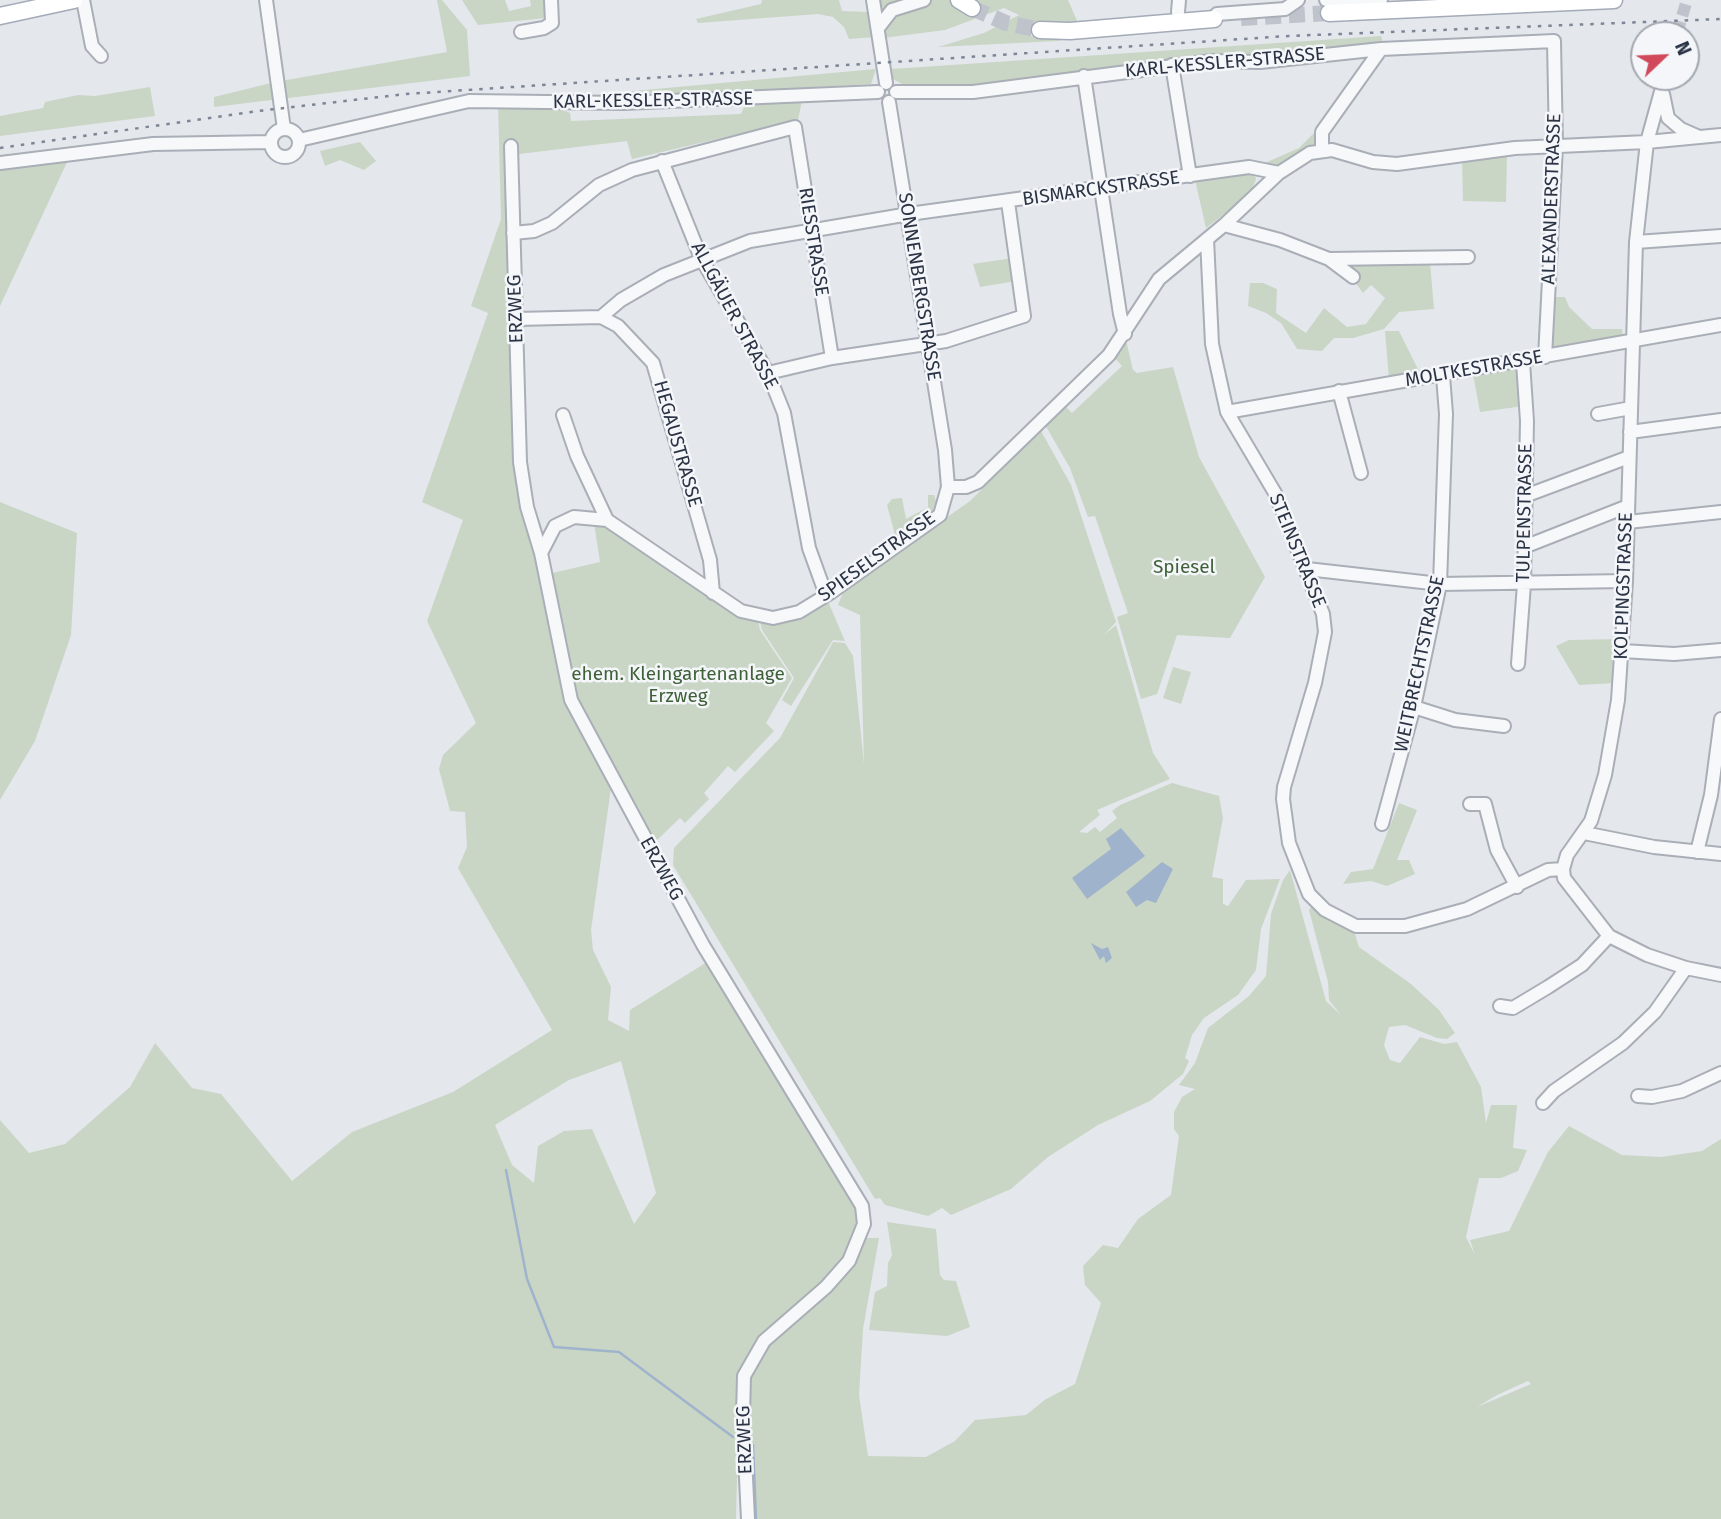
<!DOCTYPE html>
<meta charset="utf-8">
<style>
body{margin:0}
#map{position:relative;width:1721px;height:1519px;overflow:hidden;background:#e4e7ec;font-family:"Fira Sans",sans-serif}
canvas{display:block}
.north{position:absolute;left:1630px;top:21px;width:70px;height:70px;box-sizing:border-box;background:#f4f6f9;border:2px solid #a4a8b1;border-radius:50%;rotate:67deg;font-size:19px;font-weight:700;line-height:28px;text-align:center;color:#2b3445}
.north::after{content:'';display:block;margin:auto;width:24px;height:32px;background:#d1495b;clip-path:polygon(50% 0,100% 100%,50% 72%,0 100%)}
</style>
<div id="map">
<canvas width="1721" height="1519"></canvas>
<div class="north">N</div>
</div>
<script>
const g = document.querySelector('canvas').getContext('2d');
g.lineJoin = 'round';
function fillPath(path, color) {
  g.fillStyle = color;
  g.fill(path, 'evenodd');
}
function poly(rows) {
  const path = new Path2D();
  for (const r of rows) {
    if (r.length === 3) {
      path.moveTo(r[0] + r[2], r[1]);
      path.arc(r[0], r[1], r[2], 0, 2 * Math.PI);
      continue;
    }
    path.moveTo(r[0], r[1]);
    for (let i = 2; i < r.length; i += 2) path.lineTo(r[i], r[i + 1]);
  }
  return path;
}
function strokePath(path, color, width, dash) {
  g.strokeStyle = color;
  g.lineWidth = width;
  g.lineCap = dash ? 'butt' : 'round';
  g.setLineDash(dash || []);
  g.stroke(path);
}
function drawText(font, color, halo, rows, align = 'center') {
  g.font = font + ' "Fira Sans",sans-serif';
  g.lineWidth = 5;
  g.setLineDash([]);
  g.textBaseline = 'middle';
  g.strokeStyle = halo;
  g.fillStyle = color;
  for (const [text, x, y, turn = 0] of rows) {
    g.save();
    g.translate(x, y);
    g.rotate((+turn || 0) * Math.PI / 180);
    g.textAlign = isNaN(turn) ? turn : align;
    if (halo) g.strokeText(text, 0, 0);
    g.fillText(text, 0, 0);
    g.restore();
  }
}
const green = poly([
 [437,0,442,0,467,30,470,76,214,107,214,97,275,82,447,52],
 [462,0,505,0,509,11,531,6,530,0,543,0,546,18,478,25],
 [762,0,839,0,842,11,870,12,875,37,849,39,844,27,833,17,818,14,698,23,696,19,761,4],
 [876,0,1068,0,1078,23,1033,22,1031,36,1062,40,1057,41,938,47,984,33,1019,15,1004,8,945,30,883,38],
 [1381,36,1384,47,973,90,904,85,893,79,892,69],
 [876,69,871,84,622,98,622,92],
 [150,87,155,116,0,136,0,116,43,108,45,102,78,95,95,96],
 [747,100,802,100,798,120,632,159,627,141,511,155,524,509,560,674,611,788,591,930,593,950,611,987,608,1020,629,1031,630,1010,707,962,850,1196,859,1219,851,1238,879,1238,863,1329,859,1395,868,1456,926,1457,955,1441,975,1420,1026,1415,1046,1399,1075,1384,1101,1303,1085,1285,1083,1266,1103,1245,1118,1248,1138,1219,1171,1195,1179,1136,1174,1129,1174,1112,1182,1097,1195,1089,1179,1085,1195,1063,1208,1028,1249,996,1266,976,1271,914,1283,880,1290,870,1326,1001,1341,1015,1329,1000,1328,982,1309,910,1312,906,1354,931,1359,947,1411,984,1439,1010,1455,1033,1447,1039,1437,1038,1405,1025,1389,1027,1384,1045,1390,1060,1400,1063,1420,1037,1444,1044,1457,1042,1481,1087,1486,1123,1491,1105,1517,1105,1513,1148,1527,1150,1518,1171,1501,1178,1479,1178,1466,1237,1475,1255,1470,1240,1509,1231,1548,1152,1569,1126,1622,1155,1661,1157,1702,1151,1721,1139,1721,1519,755,1519,753,1488,737,1477,736,1519,0,1519,0,1120,29,1153,65,1144,130,1087,155,1043,192,1088,221,1094,292,1181,352,1132,453,1092,552,1030,458,868,467,847,465,812,450,811,439,769,443,755,476,723,427,621,463,520,422,502,488,313,471,306,501,219,498,102,560,109,570,113,571,121,741,114],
 [621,1061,656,1193,634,1224,592,1129,564,1131,538,1146,534,1183,512,1165,495,1125,569,1080],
 [1528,1381,1531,1384,1477,1407,1497,1395],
 [1321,126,1320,148,1278,169,1258,166,1299,148],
 [360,142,376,161,364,170,340,160,325,166,320,151],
 [1507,154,1506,202,1463,201,1462,158],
 [69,158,0,306,0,165],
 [1247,172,1254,174,1256,179,1251,193,1206,228,1195,180],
 [1013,258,1016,281,980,287,973,264],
 [1340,262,1430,262,1434,309,1399,312,1384,329,1353,338,1334,338,1322,351,1297,349,1281,323,1266,313,1248,306,1250,283,1263,283,1277,289,1276,313,1306,333,1324,308,1347,327,1366,324,1385,298,1371,285,1363,293],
 [1551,297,1565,297,1569,307,1592,329,1622,329,1623,338,1549,352],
 [1385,331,1399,331,1421,375,1389,380],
 [1126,340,1133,370,1137,373,1173,367,1199,457,1265,577,1230,638,1177,635,1157,694,1141,699,1117,617,1128,613,1095,516,1088,517,1070,468,1044,423,1063,404,1072,413,1122,366,1112,355],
 [1521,364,1524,406,1480,412,1473,374],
 [1041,431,1071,485,1116,622,1104,635,1116,625,1153,753,1170,779,1097,810,1100,815,1079,832,1087,833,1095,827,1100,832,1117,818,1112,811,1120,805,1172,783,1219,796,1223,818,1212,877,1223,879,1223,904,1228,906,1246,880,1280,879,1261,929,1256,970,1238,995,1204,1018,1192,1035,1185,1058,1189,1061,1183,1074,1150,1101,1098,1125,1048,1157,1011,1189,951,1215,942,1208,928,1216,885,1205,880,1198,875,1199,673,865,674,848,780,738,833,642,845,643,853,656,864,764,860,615,838,605,844,590,970,501],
 [928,495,934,495,936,501,931,516,897,542,887,505,892,499,902,498,906,519,928,507],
 [0,502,77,533,71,635,35,741,0,800],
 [594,523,626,536,758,620,760,630,792,678,766,723,774,731,735,772,728,766,704,793,709,799,685,823,680,818,655,842,575,700,548,574,600,562],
 [827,599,845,641,833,640,791,706,782,700,794,678,762,630,760,621,800,615],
 [1620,639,1616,683,1579,685,1556,646,1569,640],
 [1173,667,1191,672,1181,704,1163,698],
 [1399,803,1417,810,1397,860,1409,860,1415,874,1387,886,1371,881,1343,884,1351,872,1373,869],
 [887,1222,936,1229,940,1275,944,1280,956,1281,970,1327,947,1336,869,1330,875,1292,887,1286,888,1263,892,1255]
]);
const water = poly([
 [1121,828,1145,856,1087,899,1072,878,1111,849,1106,839],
 [1162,862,1173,869,1156,903,1147,900,1136,907,1126,892],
 [1091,943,1102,949,1108,947,1112,958,1106,963,1104,956,1100,960]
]);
const stream = poly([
 [506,1170,527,1279,554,1347,619,1352,733,1437],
 [753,1445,756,1519]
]);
const minorTunnel = poly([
 [1677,33,1687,0]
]);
const majorTunnel = poly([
 [972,8,1006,23,1040,30],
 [1241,18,1329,13]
]);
const minor = poly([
 [83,0,92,46,101,56],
 [266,0,284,129],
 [873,0,886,83],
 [1326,0,1381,0],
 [1178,12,1179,0],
 [1217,14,1285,9,1298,0],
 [878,28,892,10,924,0],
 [521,32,544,28,552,23,551,0],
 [1676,35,1677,33],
 [1172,65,1190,176],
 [1084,76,1120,314,1125,334],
 [1665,77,1647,142,1636,242,1626,581,1618,700,1605,775,1591,821,1567,855,1563,869,1564,878,1609,936,1647,955,1686,968,1721,975],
 [896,92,973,92,1212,61,1260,62,1381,49,1554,41,1556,146,1545,357],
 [1663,94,1668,118,1681,129,1697,136],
 [285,143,14],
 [299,140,469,101,623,103,878,92],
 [511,146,520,462,527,507,541,553,571,700,703,945,862,1206,864,1224,849,1261,826,1287,764,1341,744,1376,743,1416,748,1519],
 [1322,149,1322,132,1381,49],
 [662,161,701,258,768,373,784,413,809,548,826,595],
 [0,163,153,144,271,142],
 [1224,225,1280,240,1329,259,1353,277],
 [513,233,534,231,552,223,599,185,632,170,795,127,832,358],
 [1207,239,1212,344,1227,412,1275,493,1323,614,1325,632,1315,683,1284,787,1283,799,1289,843,1309,894,1325,910,1356,926,1405,926,1467,909,1548,870,1563,869],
 [1636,242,1721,236],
 [1329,259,1468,257],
 [601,317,618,326,653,363,710,560,713,593],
 [517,319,601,317,621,300,664,275,750,241,909,214,1249,167,1279,173],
 [768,373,832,358,946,341,1024,316,1008,202],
 [1339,391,1361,473],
 [1227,412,1721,325],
 [1598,414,1631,408],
 [563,415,577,456,607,520],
 [1630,432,1721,420],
 [948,487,966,487,978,482,1109,355,1159,279,1224,225,1279,173,1310,153,1332,150,1373,162,1397,164,1515,148,1647,142,1721,135],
 [1525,496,1629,457],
 [1628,522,1721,512],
 [1524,547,1628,506],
 [541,553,555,526,574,517,607,520,741,611,773,618,799,612,830,593,940,515,948,487,945,450,889,102],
 [1307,569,1440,584,1626,581],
 [1622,651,1674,654,1721,650],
 [1518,664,1524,584,1527,421,1523,362],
 [1414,707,1455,720,1504,726],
 [1470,804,1485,804,1497,850,1517,887],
 [1382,824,1414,707,1440,584,1446,414,1443,376],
 [1584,833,1654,847,1721,854],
 [1697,852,1711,795,1721,719],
 [1500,1006,1513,1008,1548,987,1582,965,1609,936],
 [1638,1096,1652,1097,1682,1091,1721,1073],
 [1543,1103,1554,1091,1623,1043,1655,1012,1686,968]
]);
const major = poly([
 [959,0,972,8],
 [1329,13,1614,0],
 [0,16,74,0],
 [1040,30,1070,31,1214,19]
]);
const rail = poly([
 [0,148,258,111,406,94,1288,36,1721,19]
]);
const streetNames = [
 ["KARL-KESSLER-STRASSE",1225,63,-5],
 ["KARL-KESSLER-STRASSE",653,101,-1],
 ["BISMARCKSTRASSE",1101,189,-8],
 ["ALEXANDERSTRASSE",1552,199,-88],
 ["RIESSTRASSE",813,242,81],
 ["SONNENBERGSTRASSE",919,287,81],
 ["ERZWEG",516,309,-92],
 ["ALLGÄUER STRASSE",734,316,62],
 ["MOLTKESTRASSE",1474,369,-10],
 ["HEGAUSTRASSE",677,444,74],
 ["TULPENSTRASSE",1525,513,-89],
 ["STEINSTRASSE",1297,551,68],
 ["SPIESELSTRASSE",877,557,-36],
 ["KOLPINGSTRASSE",1624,586,-88],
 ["WEITBRECHTSTRASSE",1420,664,-78],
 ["ERZWEG",661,869,61],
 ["ERZWEG",745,1440,-92]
];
const parkNames = [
 ["Spiesel",1184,568],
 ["ehem. Kleingartenanlage",678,675],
 ["Erzweg",678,697]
];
fillPath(green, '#c9d6c5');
fillPath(water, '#9fb4cc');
strokePath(stream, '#9fb4cc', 2.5);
strokePath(minorTunnel, '#bfc3cb', 12, [12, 6]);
strokePath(majorTunnel, '#bfc3cb', 16, [16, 8]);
strokePath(minor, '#a9aeb7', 16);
strokePath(major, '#a3abb8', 19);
strokePath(minor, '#f7f8fa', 12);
strokePath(major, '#fff', 16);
strokePath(rail, '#7d8696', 2.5, [3.5, 7]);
drawText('19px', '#2b3445', '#f4f6f9', streetNames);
drawText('19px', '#3f6138', '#f4f6f9', parkNames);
</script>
